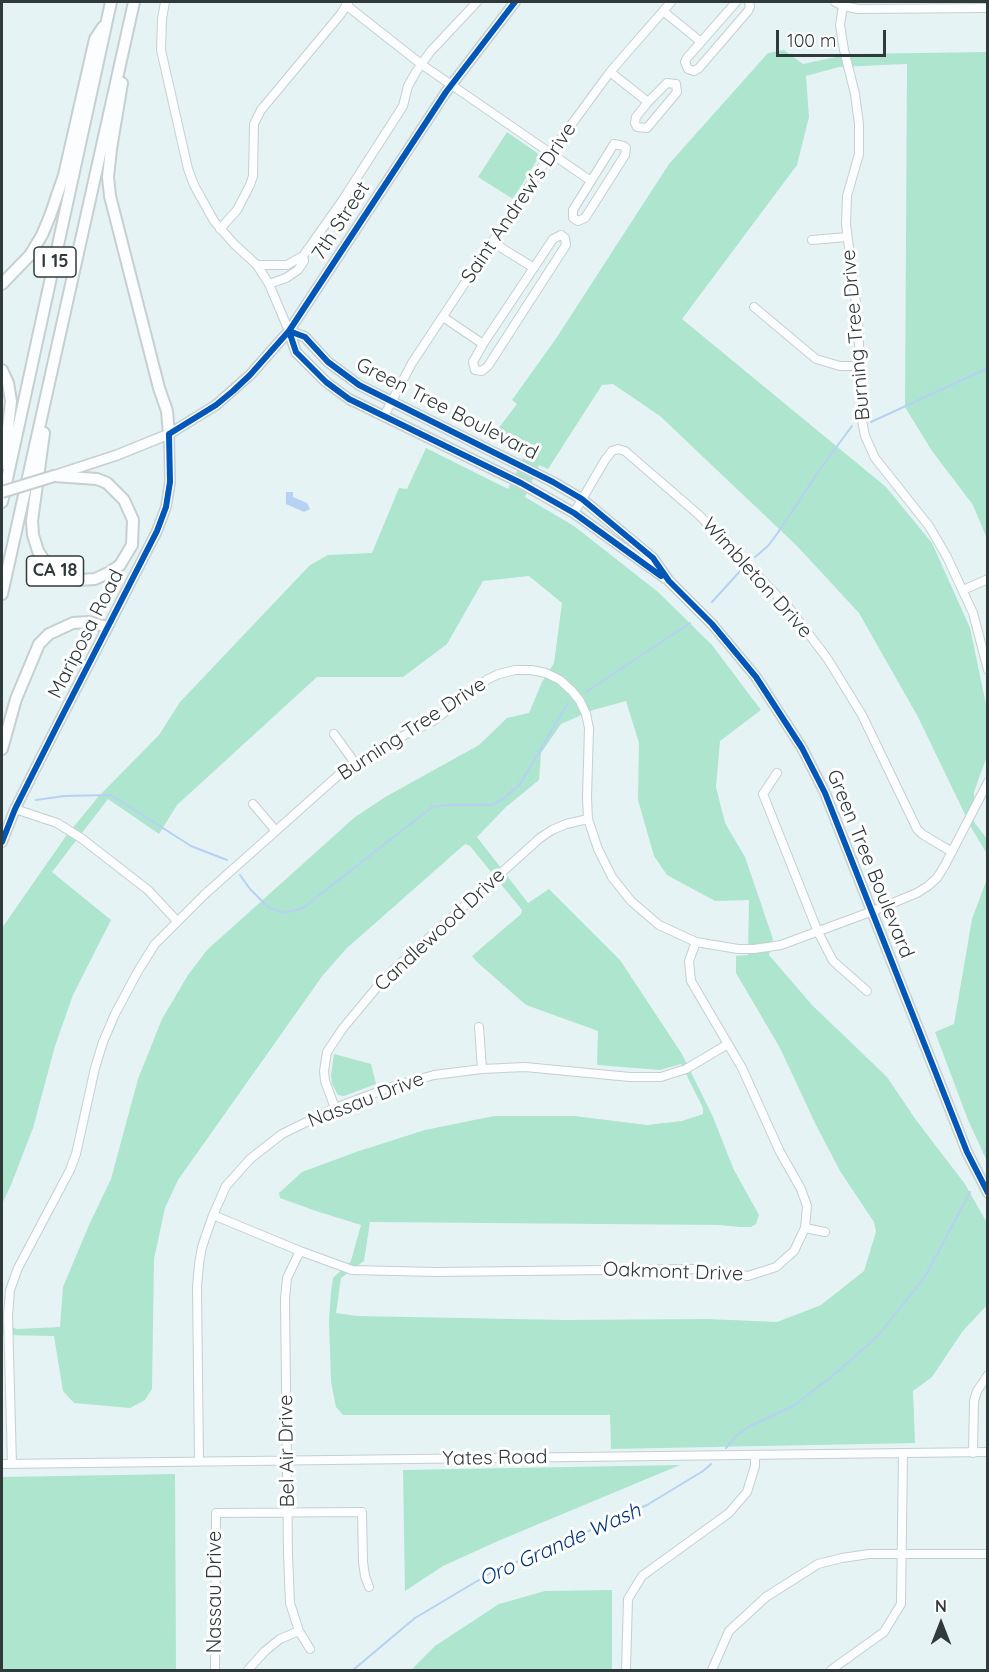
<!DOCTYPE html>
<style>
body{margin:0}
#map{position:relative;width:989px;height:1672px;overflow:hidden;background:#e6f3f5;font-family:Quicksand,sans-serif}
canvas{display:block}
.frame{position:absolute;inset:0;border:3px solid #313a3b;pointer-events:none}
.north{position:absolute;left:911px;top:1594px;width:60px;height:60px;-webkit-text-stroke:4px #fff;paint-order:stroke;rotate:0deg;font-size:16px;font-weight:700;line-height:24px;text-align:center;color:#313a3b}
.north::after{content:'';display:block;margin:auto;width:21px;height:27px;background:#313a3b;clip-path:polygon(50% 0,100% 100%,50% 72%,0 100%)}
.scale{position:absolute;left:776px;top:30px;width:110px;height:27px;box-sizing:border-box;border:3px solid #313a3b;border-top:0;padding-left:8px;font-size:18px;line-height:21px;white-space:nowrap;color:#313a3b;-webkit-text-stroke:4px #fff;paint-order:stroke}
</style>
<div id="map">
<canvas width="989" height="1672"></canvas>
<div class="frame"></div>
<div class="north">N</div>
<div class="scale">100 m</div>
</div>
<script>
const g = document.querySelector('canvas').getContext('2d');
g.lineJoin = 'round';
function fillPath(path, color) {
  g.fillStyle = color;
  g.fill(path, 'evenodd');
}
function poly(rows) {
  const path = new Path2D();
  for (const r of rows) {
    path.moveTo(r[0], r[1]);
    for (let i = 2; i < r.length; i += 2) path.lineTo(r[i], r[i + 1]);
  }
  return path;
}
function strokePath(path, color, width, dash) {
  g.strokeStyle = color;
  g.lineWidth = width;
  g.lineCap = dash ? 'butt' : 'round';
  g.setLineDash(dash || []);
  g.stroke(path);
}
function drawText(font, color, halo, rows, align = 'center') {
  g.font = font + ' Quicksand,sans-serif';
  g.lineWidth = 6;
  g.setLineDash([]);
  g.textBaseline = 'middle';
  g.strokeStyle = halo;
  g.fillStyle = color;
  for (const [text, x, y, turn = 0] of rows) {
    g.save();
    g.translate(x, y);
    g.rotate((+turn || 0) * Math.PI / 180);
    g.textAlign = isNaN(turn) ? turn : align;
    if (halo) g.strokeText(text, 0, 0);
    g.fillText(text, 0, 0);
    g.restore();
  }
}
const green = poly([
 [784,50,803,64,850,54,987,52,987,539,973,505,932,451,905,407,907,64,839,67,806,76,809,117,797,165,682,319,886,487,932,543,970,628,987,709,987,756,974,792,974,822,987,839,987,854,972,829,918,717,859,613,797,546,660,416,613,384,602,385,548,469,539,465,525,497,574,526,658,592,712,645,761,710,720,741,716,787,725,823,745,857,773,939,769,955,812,1005,887,1077,916,1120,965,1184,987,1223,987,1305,962,1332,932,1377,913,1391,915,1443,611,1449,610,1415,343,1415,336,1407,331,1382,329,1321,331,1291,333,1278,351,1261,361,1225,316,1211,280,1198,279,1193,302,1172,356,1152,425,1130,494,1116,574,1116,647,1125,682,1121,703,1114,703,1108,681,1064,660,1070,597,1065,598,1031,526,1005,477,962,472,956,521,914,522,910,470,846,465,844,347,948,323,975,178,1180,165,1208,154,1259,152,1389,145,1400,130,1408,74,1403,63,1391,54,1336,2,1335,2,1324,17,1329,60,1327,63,1287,89,1225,111,1179,138,1079,162,1019,188,975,207,950,355,817,387,796,479,745,507,718,529,713,542,682,554,663,562,603,529,576,483,581,447,644,403,677,317,677,177,805,159,834,108,799,52,872,111,920,73,995,55,1046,33,1128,11,1185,2,1204,2,928,66,836,99,796,159,735,180,702,310,565,328,555,372,553,399,488,407,489,426,448,508,489,525,455,491,438,517,404,512,400,555,340,669,164,768,53],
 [626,701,639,743,638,800,654,856,667,875,715,901,749,900,748,955,736,956,736,973,780,1048,815,1123,840,1171,874,1222,876,1232,864,1271,821,1305,777,1322,707,1319,566,1320,357,1316,336,1313,341,1278,364,1261,370,1222,719,1225,740,1227,751,1227,756,1224,759,1215,734,1170,713,1117,682,1054,620,960,549,889,528,903,477,837,506,807,539,780,541,753,561,724,593,710],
 [507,132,540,155,513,199,478,177],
 [987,879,988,1161,987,1161,968,1120,935,1032,954,1024,972,919],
 [334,1054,371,1064,376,1084,344,1096,338,1095,332,1084,331,1075],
 [680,1465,498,1541,443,1566,405,1591,403,1470],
 [175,1474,176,1670,2,1670,2,1477],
 [612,1590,612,1670,411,1670,435,1646,499,1604,545,1591]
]);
const water = poly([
 [286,492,293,492,293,497,307,503,310,509,304,512,286,504]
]);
const stream = poly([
 [871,422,988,368],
 [755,557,768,546,777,534,818,472,852,426],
 [712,602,741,570],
 [586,692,690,623],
 [36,800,64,796,111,795,191,846,227,860],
 [240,875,250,889,268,907,284,913,303,908,432,807,449,805,492,805,503,799,520,784,568,703],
 [984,1153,988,1145],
 [726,1448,737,1435,748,1427,793,1406,830,1378,878,1336,926,1275,970,1192],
 [353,1670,415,1618,494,1571,544,1551,647,1505,703,1471,711,1464]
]);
const minor = poly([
 [165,2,162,19,161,50,188,169,194,185,214,221,234,244,257,265,269,284,289,331],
 [736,2,687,58,685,62,688,69,694,71,699,68,748,11,750,7,749,2],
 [835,2,843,6,858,9,988,8],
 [346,5,421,64,591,181],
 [843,6,840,25,844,50,855,94,859,124,859,154,847,196,846,224,858,319,862,420,865,436,875,458,929,526,947,557,973,613,988,670],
 [663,11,701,42],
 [610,72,648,102],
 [667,83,676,84,677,92,647,128,637,127,635,123,636,117,648,102,667,83],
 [614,144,624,146,626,148,625,155,585,218,578,221,573,218,573,210,614,144],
 [220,229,237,210,250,185,253,176,254,124,261,110,340,15,348,3],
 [561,235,565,238,566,245,488,366,482,371,475,370,473,362,483,344,553,239,561,235],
 [812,240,847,237],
 [492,242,534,268],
 [257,265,287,265,303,256],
 [269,284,286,278,298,270,304,261,303,256,342,201,403,106,408,86,416,72,430,52,477,2],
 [754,307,816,359,840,366,860,366],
 [443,317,483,344],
 [384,416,412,363,555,147,610,72,671,2],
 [574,513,605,460,612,451,618,449,625,451,699,515,789,608,827,658,862,715,917,829,922,834,952,852],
 [963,590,988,579],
 [334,734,355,763],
 [777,773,763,794,818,932,833,961,867,991],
 [253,804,276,831],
 [15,809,57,823,81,838,148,890,177,921],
 [479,1027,482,1069],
 [335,1108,325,1081,324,1071,327,1052,343,1028,378,986,392,971,540,838,552,830,566,824,588,819],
 [213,1215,300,1251,352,1270,436,1272,692,1269,748,1276,776,1267,794,1251,805,1228,807,1206,801,1189,780,1152,742,1068,691,981,689,961,696,942],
 [805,1228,825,1232],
 [300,1251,287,1278,285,1299,288,1554,290,1603,299,1631,310,1649],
 [973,1453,974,1401,977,1391,988,1375],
 [199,1462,197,1287,199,1264,202,1247,213,1215,226,1186,250,1159,282,1134,335,1108,391,1087,434,1075,482,1069,525,1067,630,1077,661,1077,686,1069,728,1044],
 [2,1464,988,1452],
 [12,1464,8,1316,10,1290,18,1268,70,1170,76,1154,95,1068,103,1042,115,1014,138,971,155,944,204,895,342,772,381,747,433,721,488,679,499,674,515,670,531,670,546,673,560,680,572,691,580,701,586,714,589,728,587,798,588,819,598,849,612,877,631,901,659,925,696,942,738,949,754,949,781,945,873,911,917,893,928,886,937,878,945,865,988,782],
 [215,1670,216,1513,362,1512,363,1562,365,1576,369,1587],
 [248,1670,265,1651,280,1639,299,1631],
 [626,1670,628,1599,642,1576,729,1513,747,1492,755,1466,755,1455],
 [712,1670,729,1631,766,1597,818,1564,842,1558,869,1554,988,1554],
 [831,1670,884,1632,901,1604,903,1454]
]);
const major = poly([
 [289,331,305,337,328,362,359,385,553,482,582,499,653,558,669,581,712,624,756,677,802,748,825,793,967,1152,988,1193],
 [289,331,296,352,326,382,349,399,521,483,574,513,665,578],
 [56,475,117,455,169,434,216,405,250,375,289,331,446,92,515,2],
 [2,842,15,809,57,726,157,531,166,507,170,482,169,434]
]);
const highway = poly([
 [122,83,111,149,108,177,110,196,159,388,167,411,169,434],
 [2,284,30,255,42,235,50,216,64,175,95,39,103,27],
 [2,370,8,383,11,401,4,464],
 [44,433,32,521,33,535,38,551,45,562,55,572,67,577,80,580,95,579,110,572,120,565,132,545,133,520,124,500,107,483,97,479,54,476],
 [2,502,111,2],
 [2,594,134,2],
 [2,749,16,699,39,644,49,634,73,623,89,622,107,627]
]);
const highwayBridge = poly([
 [2,492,54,476]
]);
const cycleway = poly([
 [289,331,305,337,328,362,359,385,553,482,582,499,653,558,669,581,712,624,756,677,802,748,825,793,967,1152,988,1193],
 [289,331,296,352,326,382,349,399,521,483,574,513,661,576],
 [2,842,15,809,57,726,157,531,166,507,170,482,169,434,216,405,233,391,250,375,289,331,446,92,515,2]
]);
const shields = [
 [55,262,42],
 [55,571,57]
];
const shieldNames = [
 ["I 15",55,262],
 ["CA 18",55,571]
];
const streetNames = [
 ["Saint Andrew's Drive",519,203,-56],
 ["7th Street",341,221,-57],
 ["Burning Tree Drive",856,335,-95],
 ["Green Tree Boulevard",447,409,27],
 ["Wimbleton Drive",757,578,48],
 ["Mariposa Road",86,634,-63],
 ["Burning Tree Drive",412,729,-33],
 ["Green Tree Boulevard",870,864,68],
 ["Candlewood Drive",440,930,-43],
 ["Nassau Drive",366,1100,-21],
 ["Oakmont Drive",673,1272,2],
 ["Bel Air Drive",287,1451,-91],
 ["Yates Road",495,1458,-1],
 ["Nassau Drive",215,1592,-90]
];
const waterNames = [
 ["Oro Grande Wash",560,1545,-24]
];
fillPath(green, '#aee5ce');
fillPath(water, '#b6d1f3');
strokePath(stream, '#b6d1f3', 2);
strokePath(minor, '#c6cfd1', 10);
strokePath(major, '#c6cfd1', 12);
strokePath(highway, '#c6cfd1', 14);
strokePath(minor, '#fbfdfe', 8);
strokePath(major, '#fbfdfe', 9);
strokePath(highway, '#fbfdfe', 10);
strokePath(highwayBridge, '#c6cfd1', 14, []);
strokePath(highwayBridge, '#fbfdfe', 10);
strokePath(cycleway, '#0057b8', 6);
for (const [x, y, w] of shields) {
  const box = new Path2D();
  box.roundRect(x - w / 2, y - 15, w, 30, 4.5);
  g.fillStyle = '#fff';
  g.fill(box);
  strokePath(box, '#313a3b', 1.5);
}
drawText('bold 18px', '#313a3b', null, shieldNames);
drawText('20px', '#313a3b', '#fff', streetNames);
drawText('italic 21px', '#03367a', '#fff', waterNames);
</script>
